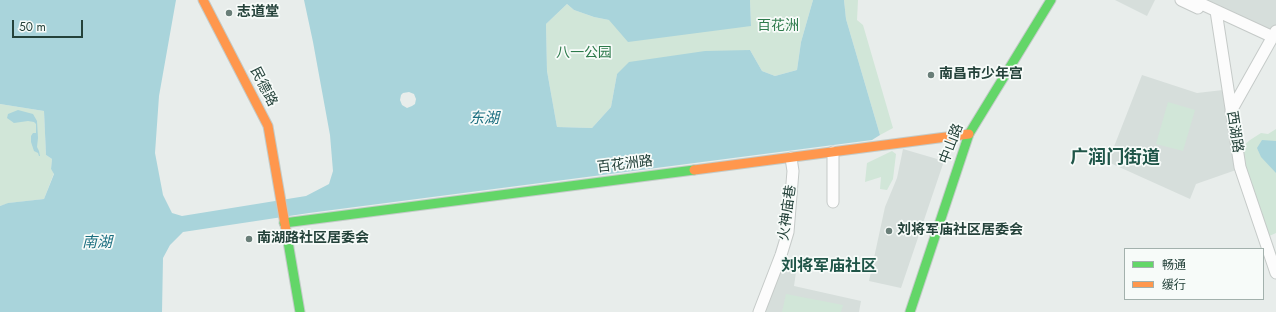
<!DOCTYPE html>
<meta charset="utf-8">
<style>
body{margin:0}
#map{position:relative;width:1276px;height:312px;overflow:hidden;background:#e8edeb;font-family:Jost,"Noto Sans SC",sans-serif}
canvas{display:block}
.legend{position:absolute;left:1124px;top:248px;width:140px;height:52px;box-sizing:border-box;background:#f7fbf9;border:1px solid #a3b1ad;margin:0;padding:5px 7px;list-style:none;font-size:12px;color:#24423a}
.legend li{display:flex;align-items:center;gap:8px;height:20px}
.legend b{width:20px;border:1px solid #a3b1ad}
.scale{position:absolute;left:12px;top:20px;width:71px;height:18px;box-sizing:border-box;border:2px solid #24423a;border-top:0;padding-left:5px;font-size:12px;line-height:14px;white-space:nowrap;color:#24423a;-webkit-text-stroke:3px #f7fbf9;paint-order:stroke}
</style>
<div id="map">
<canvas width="1276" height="312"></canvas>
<ul class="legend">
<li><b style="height:5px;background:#63d668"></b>畅通</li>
<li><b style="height:5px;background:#ff974d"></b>缓行</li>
</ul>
<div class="scale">50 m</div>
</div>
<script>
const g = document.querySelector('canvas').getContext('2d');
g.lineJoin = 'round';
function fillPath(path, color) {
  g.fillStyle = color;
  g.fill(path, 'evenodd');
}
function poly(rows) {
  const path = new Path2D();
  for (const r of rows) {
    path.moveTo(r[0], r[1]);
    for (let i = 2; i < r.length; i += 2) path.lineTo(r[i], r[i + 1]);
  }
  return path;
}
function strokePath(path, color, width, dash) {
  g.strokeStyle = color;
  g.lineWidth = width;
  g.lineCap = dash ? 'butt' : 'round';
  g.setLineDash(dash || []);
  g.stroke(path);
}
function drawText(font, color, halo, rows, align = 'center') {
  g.font = font + ' Jost,"Noto Sans SC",sans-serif';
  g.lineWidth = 3.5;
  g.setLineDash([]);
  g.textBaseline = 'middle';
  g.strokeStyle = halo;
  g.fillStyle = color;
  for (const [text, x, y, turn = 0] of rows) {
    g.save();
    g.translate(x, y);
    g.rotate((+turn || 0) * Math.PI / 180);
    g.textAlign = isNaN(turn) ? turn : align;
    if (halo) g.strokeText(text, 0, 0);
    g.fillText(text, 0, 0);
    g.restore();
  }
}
const built = poly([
 [1115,0,1155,0,1147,16],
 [1203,0,1276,0,1276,35],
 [1142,75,1197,93,1223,90,1236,170,1196,184,1190,199,1108,162],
 [903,149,944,161,901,288,869,281,885,207,897,178],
 [781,258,796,272,794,286,861,301,859,312,761,312]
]);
const green = poly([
 [750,0,813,0,801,42,797,70,775,76,762,71,750,50,617,74,611,107,592,128,557,127,547,71,546,24,567,4,574,10,594,17,609,20,751,26],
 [844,0,858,0,857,20,863,25,893,128,880,135,846,19],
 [1168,102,1195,110,1183,151,1156,144],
 [0,104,44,111,46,155,52,159,51,169,54,173,44,199,9,203,0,206],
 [1276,129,1276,233,1267,237,1240,151,1243,146,1250,140,1261,133,1268,134],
 [892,151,896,154,893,179,887,190,880,189,881,177,865,182,867,163],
 [786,294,843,305,841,312,782,312]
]);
const water = poly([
 [0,0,176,0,159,96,155,153,163,195,172,213,182,216,306,196,329,184,333,171,330,135,313,42,304,0,750,0,751,26,628,42,609,20,594,17,574,10,567,4,546,24,547,71,557,127,592,128,611,107,617,74,629,62,705,51,750,50,762,71,775,76,797,70,801,42,813,0,844,0,846,19,880,135,872,140,309,213,183,232,170,245,163,258,162,312,0,312,0,206,8,203,44,199,54,174,51,169,52,159,46,155,44,111,0,104],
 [409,92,414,94,416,99,415,104,412,106,407,108,402,105,400,100,401,95,403,93],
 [18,110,33,114,37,121,38,138,37,147,39,151,40,156,39,156,38,153,34,151,31,142,31,136,33,133,36,133,36,124,34,122,28,121,14,123,7,118,8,114],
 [1262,140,1276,141,1276,173,1261,157,1257,148]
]);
const street = poly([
 [1181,0,1198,8],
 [1193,0,1273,37],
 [1216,11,1240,167,1276,273],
 [1231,111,1276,31],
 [833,202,833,152],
 [759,312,781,255,788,232,793,171,791,158]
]);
const fast = poly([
 [284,223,694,170],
 [287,236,300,312],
 [910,312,969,134,1051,0]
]);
const slow = poly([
 [203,0,268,126,287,236],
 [694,170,969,134]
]);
const markers = [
 [229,13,4,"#697e78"],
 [931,75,4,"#697e78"],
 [889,231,4,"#697e78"],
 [249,239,4,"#697e78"]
];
const poiNames = [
 ["志道堂",237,13],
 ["南昌市少年宫",939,75],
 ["刘将军庙社区居委会",897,231],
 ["南湖路社区居委会",257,239]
];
const parkNames = [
 ["百花洲",778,27],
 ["八一公园",584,54]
];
const streetNames = [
 ["民德路",263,87,63],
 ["西湖路",1234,132,81],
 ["中山路",952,144,-69],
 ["百花洲路",625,165,-7],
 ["火神庙巷",788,213,-82]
];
const waterNames = [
 ["东湖",484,119],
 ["南湖",97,243]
];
const quarterNames = [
 ["刘将军庙社区",829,267]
];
const districtNames = [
 ["广润门街道",1115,159]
];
fillPath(built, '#d6dedb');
fillPath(green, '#d1e6d8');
fillPath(water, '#a9d4db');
strokePath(street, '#c5cac8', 13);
strokePath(fast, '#c3cbc8', 11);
strokePath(slow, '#c3cbc8', 11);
strokePath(street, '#fcfcfc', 11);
strokePath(fast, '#63d668', 9);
strokePath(slow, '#ff974d', 9);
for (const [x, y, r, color] of markers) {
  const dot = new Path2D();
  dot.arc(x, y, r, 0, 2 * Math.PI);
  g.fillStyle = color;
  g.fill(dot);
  strokePath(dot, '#f7fbf9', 1.5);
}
drawText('bold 14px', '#24423a', '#f7fbf9', poiNames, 'left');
drawText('14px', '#2d7a4b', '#f7fbf9', parkNames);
drawText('14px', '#24423a', '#f7fbf9', streetNames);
drawText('italic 15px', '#1c6f80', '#f7fbf9', waterNames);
drawText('bold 16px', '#1f5548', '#f7fbf9', quarterNames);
drawText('bold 18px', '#1f5548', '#f7fbf9', districtNames);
</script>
